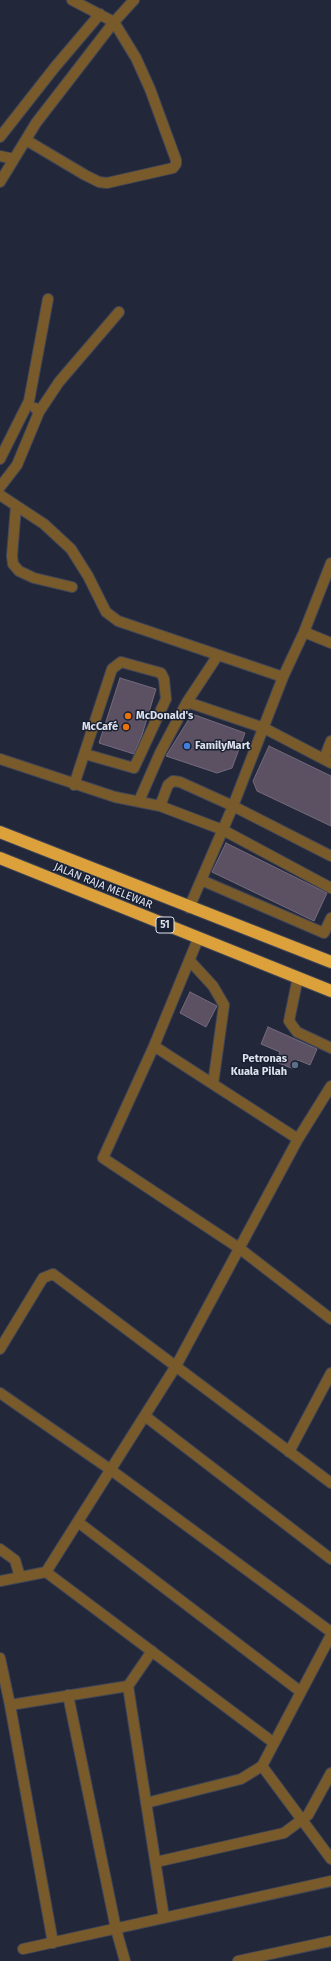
<!DOCTYPE html>
<meta charset="utf-8">
<style>
body{margin:0}
canvas{display:block;background:#22283a}
</style>
<canvas width="331" height="1961"></canvas>
<script>
const g = document.querySelector('canvas').getContext('2d');
g.lineJoin = 'round';
function fillPath(path, color) {
  g.fillStyle = color;
  g.fill(path, 'evenodd');
}
function poly(rows) {
  const path = new Path2D();
  for (const r of rows) {
    path.moveTo(r[0], r[1]);
    for (let i = 2; i < r.length; i += 2) path.lineTo(r[i], r[i + 1]);
  }
  return path;
}
function strokePath(path, color, width, dash) {
  g.strokeStyle = color;
  g.lineWidth = width;
  g.lineCap = dash ? 'butt' : 'round';
  g.setLineDash(dash || []);
  g.stroke(path);
}
function drawText(font, color, halo, rows, align = 'center') {
  g.font = font + ' "Fira Sans",sans-serif';
  g.lineWidth = 3;
  g.setLineDash([]);
  g.textBaseline = 'middle';
  g.strokeStyle = halo;
  g.fillStyle = color;
  for (const [text, x, y, turn = 0] of rows) {
    g.save();
    g.translate(x, y);
    g.rotate((+turn || 0) * Math.PI / 180);
    g.textAlign = isNaN(turn) ? turn : align;
    if (halo) g.strokeText(text, 0, 0);
    g.fillText(text, 0, 0);
    g.restore();
  }
}
const building = poly([
 [120,678,156,689,142,735,134,754,99,743,120,678],
 [192,714,245,733,232,768,217,773,166,756,192,714],
 [269,746,331,776,331,826,257,791,253,781,269,746],
 [226,843,327,893,314,921,212,872,226,843],
 [190,992,217,1006,206,1027,180,1013,190,992],
 [268,1027,317,1049,310,1065,298,1060,294,1069,276,1062,280,1052,261,1044,268,1027]
]);
const minor = poly([
 [0,137,55,67,100,14],
 [26,140,85,175,99,182,107,183,173,168,176,164,176,160,150,89,136,58,114,22,72,0],
 [0,156,14,159],
 [0,182,36,123,114,22,134,0],
 [39,412,59,382,119,312],
 [0,459,29,401,48,299],
 [0,487,17,465,39,412,35,408],
 [0,495,44,524,71,549,88,576,106,612,118,621,283,677],
 [16,506,12,556,13,564,19,571,34,578,72,587],
 [304,632,331,643],
 [187,702,264,728,331,763],
 [0,759,115,797,160,806,223,830,331,888],
 [324,759,331,741],
 [74,785,112,669,121,662,161,673,164,679,166,699,134,768,85,754],
 [139,801,160,753,187,702,218,655],
 [160,806,168,785,173,781,180,782,233,806,331,856],
 [201,880,324,933,331,918],
 [189,908,233,806,283,677,304,632,331,563],
 [198,939,154,1046,103,1158,239,1248,331,1319],
 [190,961,213,986,224,1005,213,1084],
 [298,977,289,1021,297,1032,331,1048],
 [154,1046,298,1139],
 [0,1349,43,1278,53,1274,331,1483],
 [0,1393,111,1470,331,1632],
 [145,1416,331,1559],
 [289,1452,331,1373],
 [78,1522,301,1692],
 [0,1549,15,1560,20,1577],
 [46,1572,176,1366,298,1139,331,1086],
 [0,1581,46,1572,274,1743],
 [152,1651,128,1686,164,1918],
 [0,1658,10,1705,53,1943],
 [68,1695,116,1929,125,1961],
 [10,1705,128,1686],
 [262,1766,331,1859],
 [146,1803,241,1779,262,1766,331,1635],
 [156,1862,284,1833,308,1815,331,1773],
 [23,1949,331,1881],
 [238,1961,331,1941]
]);
const highway = poly([
 [0,832,331,962],
 [0,858,331,991]
]);
const markers = [
 [128,716,4,"#e8710a"],
 [126,727,4,"#e8710a"],
 [187,746,4,"#3f7fe0"],
 [295,1065,4,"#5c6f8a"]
];
const shields = [
 [165,925,18]
];
const shieldNames = [
 ["51",165,925]
];
const poiNames = [
 ["McDonald's",136,716],
 ["McCafé",118,727,"right"],
 ["FamilyMart",195,746],
 ["Petronas",287,1059,"right"],
 ["Kuala Pilah",287,1072,"right"]
];
const streetNames = [
 ["JALAN RAJA MELEWAR",103,886,22]
];
fillPath(building, '#5c5063');
strokePath(building, '#75697d', 1);
strokePath(minor, '#404657', 12);
strokePath(highway, '#404657', 14);
strokePath(minor, '#795b2b', 10);
strokePath(highway, '#dda13c', 12);
for (const [x, y, r, color] of markers) {
  const dot = new Path2D();
  dot.arc(x, y, r, 0, 2 * Math.PI);
  g.fillStyle = color;
  g.fill(dot);
  strokePath(dot, '#181f30', 1.5);
}
for (const [x, y, w] of shields) {
  const box = new Path2D();
  box.roundRect(x - w / 2, y - 8, w, 16, 3);
  g.fillStyle = '#181f30';
  g.fill(box);
  strokePath(box, '#dde2ee', 1);
}
drawText('bold 10px', '#dde2ee', null, shieldNames);
drawText('bold 11px', '#dde2ee', '#181f30', poiNames, 'left');
drawText('11px', '#dde2ee', '#181f30', streetNames);
</script>
